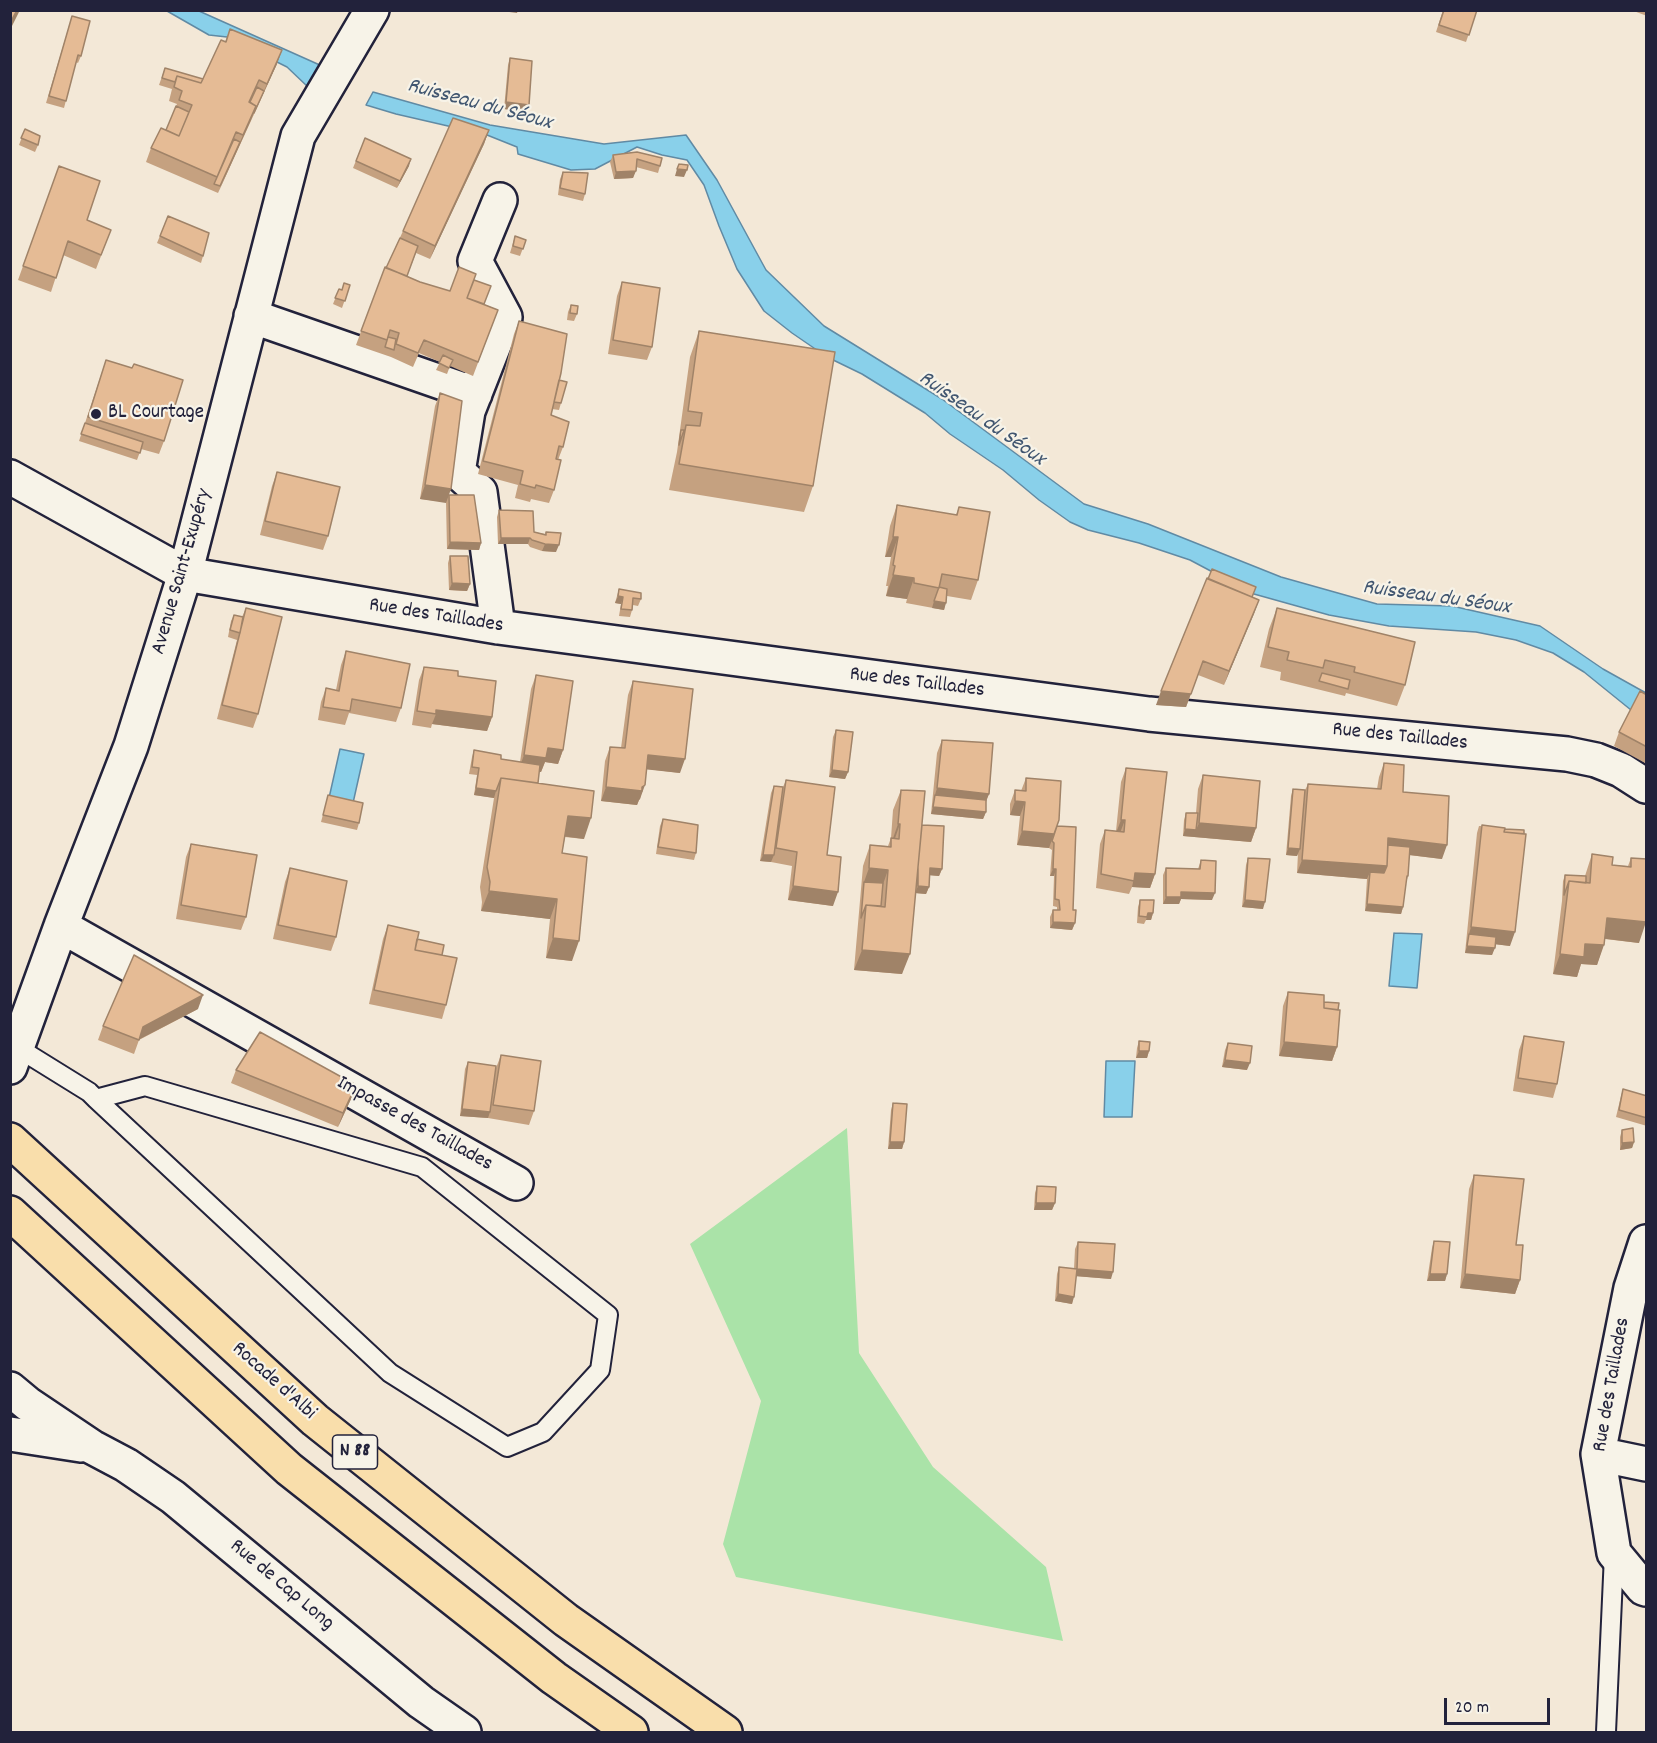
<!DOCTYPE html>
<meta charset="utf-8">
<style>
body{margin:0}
#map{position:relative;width:1657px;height:1743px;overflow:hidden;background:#f3e8d7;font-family:Dekko,sans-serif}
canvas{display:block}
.frame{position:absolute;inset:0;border:12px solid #22223b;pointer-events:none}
.scale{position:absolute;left:1444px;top:1698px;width:106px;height:27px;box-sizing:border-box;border:3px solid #22223b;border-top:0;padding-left:8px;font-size:18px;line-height:21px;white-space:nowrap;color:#22223b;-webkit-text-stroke:4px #f7f3e8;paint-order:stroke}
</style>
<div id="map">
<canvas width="1657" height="1743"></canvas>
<div class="frame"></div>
<div class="scale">20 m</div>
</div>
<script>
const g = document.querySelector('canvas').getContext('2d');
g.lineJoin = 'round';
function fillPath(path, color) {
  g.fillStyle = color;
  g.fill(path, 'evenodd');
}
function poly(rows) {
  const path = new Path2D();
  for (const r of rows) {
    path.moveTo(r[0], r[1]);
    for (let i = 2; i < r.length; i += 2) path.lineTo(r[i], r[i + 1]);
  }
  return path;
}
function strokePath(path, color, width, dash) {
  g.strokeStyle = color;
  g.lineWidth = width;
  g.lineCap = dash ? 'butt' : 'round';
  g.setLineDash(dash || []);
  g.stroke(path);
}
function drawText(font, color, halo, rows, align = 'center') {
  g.font = font + ' Dekko,sans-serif';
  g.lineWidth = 4.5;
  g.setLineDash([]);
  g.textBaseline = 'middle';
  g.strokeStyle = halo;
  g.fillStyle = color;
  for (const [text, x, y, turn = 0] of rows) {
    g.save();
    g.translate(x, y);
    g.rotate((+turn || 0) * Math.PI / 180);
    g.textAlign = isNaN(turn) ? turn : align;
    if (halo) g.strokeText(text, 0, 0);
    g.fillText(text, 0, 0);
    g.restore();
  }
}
const green = poly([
 [847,1128,859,1353,933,1467,1046,1567,1063,1641,736,1577,723,1544,761,1401,690,1244]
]);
const water = poly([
 [167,11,199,11,322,66,308,87,287,67,227,37,209,35,167,11],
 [373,92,490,125,604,144,686,135,717,180,766,270,824,326,942,399,1084,504,1148,524,1281,577,1377,604,1452,606,1540,626,1603,669,1646,693,1646,711,1631,710,1584,672,1553,653,1516,640,1476,632,1389,626,1329,615,1254,594,1190,560,1139,543,1088,530,1070,522,1039,500,1003,470,950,434,925,413,862,374,827,357,792,333,764,311,737,269,719,226,704,185,687,160,662,155,637,147,595,169,571,170,518,154,517,147,487,135,396,114,366,105,373,92],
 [340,749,364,754,353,803,329,798,340,749],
 [1394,933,1422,934,1417,988,1389,986,1394,933],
 [1106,1061,1135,1061,1132,1117,1104,1117,1106,1061]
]);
const service = poly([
 [18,1048,89,1092,96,1099,390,1373,507,1447,543,1432,600,1370,608,1315,422,1167,145,1086,96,1099],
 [1606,1732,1614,1555]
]);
const minor = poly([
 [251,316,475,394],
 [10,477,185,574,498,627,1149,714,1567,754,1596,760,1621,770,1646,786],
 [498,627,480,492,458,472,468,411,505,317,475,261,500,200],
 [61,926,516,1183],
 [10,1067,61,926,131,746,185,574,298,136,372,10],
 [1646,1242,1631,1288,1598,1454,1614,1553,1643,1588,1646,1589],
 [10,1389,28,1404,92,1447,126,1465,173,1497,421,1702,464,1732],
 [10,1434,81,1445],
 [1598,1454,1646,1464]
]);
const trunk = poly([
 [10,1140,315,1420,566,1620,725,1732],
 [10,1213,289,1469,554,1678,631,1732]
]);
const wall = poly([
 [1443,10,1477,10,1466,42,1436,32],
 [1631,10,1647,10,1647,16],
 [72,16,81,56,78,63,76,62,64,108,46,103],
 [230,29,277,64,218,193,146,162,151,148,166,130,177,104,169,101,172,89,159,85,165,68,203,79,225,42],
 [510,58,527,112,504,109,508,65],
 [25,129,38,145,35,152,19,145],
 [489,130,484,144,430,259,416,253,407,276,420,282,450,291,471,287,484,304,498,310,473,376,450,366,447,374,436,370,440,362,419,353,413,367,391,357,356,345,385,267,386,268,403,231],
 [365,138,409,166,397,188,353,168],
 [637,152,660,166,658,173,636,167,633,178,614,179,610,162,613,155],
 [59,166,87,220,111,230,96,269,63,255,51,292,18,280],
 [563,172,585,194,583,201,558,195,560,179],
 [168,216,203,256,201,263,157,243],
 [515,236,526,240,520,256,510,253],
 [622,282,652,347,647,360,608,354,617,296],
 [350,285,342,308,333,304,339,289,342,290],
 [571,305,577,314,574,321,567,320,568,312],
 [519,321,559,380,561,403,559,410,552,409,551,415,563,447,558,460,554,490,549,503,531,499,530,502,515,498,518,485,478,474,514,334],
 [699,331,813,486,804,512,669,490,677,452,690,357],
 [106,360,164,441,159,454,141,449,137,460,79,441],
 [440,393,449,495,481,543,479,550,447,549,446,502,420,499,435,406],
 [277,472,328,536,323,550,260,535,272,486],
 [897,505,956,515,959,507,978,580,971,600,947,596,944,610,906,603,907,599,886,596,888,586,886,586,891,557,885,557,890,526],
 [499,510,534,532,545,534,546,532,556,552,542,551,530,547,528,544,498,544,497,517],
 [450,556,470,584,467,591,449,590,448,563],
 [619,589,641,599,638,606,633,605,632,610,630,617,619,616,621,604,615,603],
 [1252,597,1259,600,1224,685,1198,675,1186,707,1156,705],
 [246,608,258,714,253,728,217,719,237,640,228,637,231,621,234,615,242,617],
 [1277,608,1405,685,1397,706,1346,693,1345,696,1280,680,1281,672,1260,667,1269,629],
 [346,651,401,708,396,722,349,713,345,725,318,720,321,702,326,688,336,690,341,665],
 [424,667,458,676,492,717,487,731,432,724,431,728,412,725,419,680],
 [536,675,563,750,558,764,545,762,541,772,539,772,538,783,584,839,565,837,562,853,572,961,546,958,550,919,481,911,482,902,480,887,494,798,474,795,477,775,469,774,472,757,474,750,501,759,520,762,531,689],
 [633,681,680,773,647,769,640,799,639,800,637,805,601,801,605,761,610,747,621,748,628,695],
 [1647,695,1647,764,1614,746,1619,732],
 [836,730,848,772,845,779,829,777,833,737],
 [942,740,989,794,986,800,986,812,983,819,931,814,937,753],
 [1384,763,1403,792,1442,859,1409,855,1408,876,1406,883,1403,907,1401,914,1365,911,1367,879,1297,873,1298,853,1297,856,1286,855,1291,796,1293,789,1305,790,1308,784,1377,789,1379,777],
 [1126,768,1155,874,1150,888,1132,887,1129,894,1096,888,1100,844,1105,830,1116,831,1121,782],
 [1203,775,1256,828,1251,842,1183,836,1184,820,1186,813,1196,813,1198,789],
 [1026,778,1057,826,1075,923,1072,930,1050,928,1050,917,1053,910,1057,910,1057,907,1053,906,1054,876,1050,876,1052,850,1049,848,1017,845,1020,816,1010,815,1010,804,1015,790,1021,791],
 [786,780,827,855,833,906,788,900,792,866,771,862,760,861,771,793,774,786,783,787],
 [901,790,922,825,942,869,939,876,929,875,929,887,926,894,915,893,902,974,854,970,863,866,870,845,888,846,891,838,893,810],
 [328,795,359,823,357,830,321,822],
 [663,819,696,853,694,860,656,854,660,826],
 [1479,826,1481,826,1510,946,1495,944,1492,955,1465,953,1477,833],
 [191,844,246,917,241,930,176,919,186,857],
 [1592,854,1612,865,1628,866,1631,858,1639,943,1605,939,1597,965,1581,964,1577,977,1553,974,1562,901,1563,881,1565,875,1585,876],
 [1248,858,1263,909,1242,907,1246,865],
 [1201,860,1212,900,1181,899,1179,904,1163,904,1163,875,1166,868,1198,869],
 [290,868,336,937,331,951,273,939,285,882],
 [1140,900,1153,913,1151,920,1146,920,1144,924,1137,923,1138,907],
 [388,925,417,939,442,955,446,1005,442,1019,369,1004,383,939],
 [1288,992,1324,1002,1338,1010,1337,1047,1332,1061,1279,1056,1283,1006],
 [198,1009,139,1040,134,1054,98,1040,103,1026],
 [1524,1036,1557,1084,1553,1098,1513,1091,1519,1050],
 [1139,1041,1149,1051,1147,1058,1136,1058,1137,1048],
 [1228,1043,1247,1070,1222,1067,1225,1050],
 [501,1055,534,1111,529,1125,488,1118,460,1116,465,1069,468,1062,496,1068],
 [236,1070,356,1085,351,1099,338,1127,231,1083],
 [1623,1089,1647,1096,1647,1126,1616,1117,1621,1096],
 [893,1103,904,1142,902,1149,888,1149,891,1110],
 [1622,1130,1634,1142,1632,1148,1620,1150,1620,1137],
 [1474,1175,1516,1245,1520,1280,1515,1294,1460,1288,1469,1189],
 [1037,1186,1055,1203,1052,1210,1034,1210,1035,1193],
 [1434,1241,1447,1274,1445,1281,1427,1281,1432,1248],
 [1078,1242,1111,1279,1076,1276,1072,1304,1055,1301,1057,1274,1059,1267,1074,1269,1075,1249]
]);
const shadedWall = poly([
 [17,10,20,10,10,30,10,23],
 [494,10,518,10,517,13],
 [282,50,277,64,251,120,267,84],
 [506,102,529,105,527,112,504,109],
 [256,106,251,120,218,193,243,135],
 [489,130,484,144,430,259,435,246],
 [411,159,409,166,397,188,400,181],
 [677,169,687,170,684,177,675,176],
 [636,171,633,178,614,179,616,172],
 [425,485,451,489,446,503,420,499],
 [893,537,898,537,891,557,885,557],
 [501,538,530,538,528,544,498,544],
 [450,542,481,543,479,550,447,549],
 [545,544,559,545,556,552,542,551],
 [893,575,914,578,907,599,886,596],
 [452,583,470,584,467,591,449,590],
 [618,596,623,597,621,604,615,603],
 [1259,600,1254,614,1224,685,1229,671],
 [934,601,946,603,944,610,932,608],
 [1203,661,1186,707,1156,705,1161,691],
 [436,710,492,717,487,731,432,724,436,714],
 [548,748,563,750,558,764,545,762,541,772,519,769,524,755],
 [648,755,685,759,680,773,643,769],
 [832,770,848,772,845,779,829,777],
 [645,785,640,799,639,800,637,805,601,801,606,787,642,787],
 [476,788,496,791,494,798,474,795],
 [937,788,989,794,984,807,935,795],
 [1015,801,1025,802,1020,816,1010,815],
 [933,807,986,812,983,819,931,814],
 [568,816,591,818,584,839,561,836],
 [1121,820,1125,820,1120,833,1116,833],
 [1199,823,1256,828,1251,842,1183,836,1185,829,1196,830],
 [898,824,900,824,893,844,891,844],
 [1022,831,1054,834,1049,848,1017,845],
 [1388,838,1447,845,1442,859,1385,852],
 [1288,848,1300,849,1297,856,1286,855],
 [763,855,774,855,771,862,760,861],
 [1302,860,1387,866,1382,880,1370,872,1367,879,1297,873],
 [869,868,888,870,881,890,864,882],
 [930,868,942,869,939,876,927,875],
 [1053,869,1056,869,1054,876,1050,876],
 [1135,873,1155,874,1150,888,1132,887],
 [793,886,838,892,833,906,788,900],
 [918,886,929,887,926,894,915,893],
 [489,891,557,899,550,919,481,911],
 [1181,892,1215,893,1212,900,1181,899,1179,904,1163,904,1166,897],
 [1245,900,1265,902,1263,909,1242,907],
 [1367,904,1403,907,1401,914,1365,911],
 [1148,913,1153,913,1151,920,1146,920],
 [1607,918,1646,922,1639,943,1599,938],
 [1053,922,1075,923,1072,930,1050,928],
 [1471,927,1515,932,1510,946,1468,941,1469,934],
 [553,938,579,941,572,961,546,958],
 [1585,944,1604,945,1597,965,1581,964,1577,977,1553,974,1560,954],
 [1467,946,1495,948,1492,955,1465,953],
 [862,950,910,954,902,974,854,970],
 [203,995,198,1009,138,1040,143,1027],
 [1284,1042,1337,1047,1332,1061,1279,1056],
 [1139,1051,1149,1051,1147,1058,1136,1058],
 [1225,1060,1250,1063,1247,1070,1222,1067],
 [356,1085,351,1099,338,1127,343,1113],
 [462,1109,490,1112,488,1118,460,1116],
 [890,1142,904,1142,902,1149,888,1149],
 [1634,1142,1632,1148,1620,1150,1622,1143],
 [1036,1203,1055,1203,1052,1210,1034,1210],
 [1077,1269,1113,1272,1111,1279,1074,1276],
 [1430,1274,1447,1274,1445,1281,1427,1281],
 [1465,1274,1520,1280,1515,1294,1460,1288],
 [1058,1294,1074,1297,1072,1304,1055,1301]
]);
const building = poly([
 [10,10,17,10,10,23,10,10],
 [1444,10,1477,10,1469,35,1439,25,1444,10],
 [72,16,90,21,81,56,78,55,66,101,49,96,72,16],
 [230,29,282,50,267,84,259,80,249,102,256,106,243,135,236,132,217,177,151,148,161,128,179,136,192,105,179,100,182,91,174,87,177,76,201,83,221,40,226,42,230,29],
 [510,58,532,61,529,105,506,102,510,58],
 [165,68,203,79,201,83,177,76,175,82,162,78,165,68],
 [257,87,264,91,254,113,256,106,250,102,257,87],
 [176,106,189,112,179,136,166,130,176,106],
 [453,118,489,130,435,246,403,231,453,118],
 [25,129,40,136,38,145,21,138,25,129],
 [365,138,411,159,400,181,356,161,365,138],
 [234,139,240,142,220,186,214,184,234,139],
 [637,152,662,158,660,166,637,159,636,171,616,172,613,155,637,152],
 [679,164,688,165,687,170,677,169,679,164],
 [59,166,100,181,87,220,111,230,101,255,68,241,56,278,23,266,59,166],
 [563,172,588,173,585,194,560,188,563,172],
 [168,216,209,233,203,256,160,236,168,216],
 [515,236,526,240,523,249,513,246,515,236],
 [400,238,418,246,407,276,386,268,400,238],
 [385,267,420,282,450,291,459,267,476,274,467,298,498,310,478,362,424,340,418,353,396,344,399,333,390,330,387,340,361,331,385,267],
 [474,280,491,286,484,304,467,298,474,280],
 [622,282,660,288,652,347,613,340,622,282],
 [344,283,350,285,345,301,335,298,339,289,342,290,344,283],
 [571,305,578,306,577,314,570,313,571,305],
 [519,321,567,334,561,373,551,415,569,422,563,447,559,446,556,459,561,460,554,490,536,485,535,488,520,484,523,471,483,461,519,321],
 [699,331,835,352,813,486,679,464,686,425,700,426,702,413,688,411,699,331],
 [388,337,396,339,394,350,385,347,388,337],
 [443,355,453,360,449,368,439,363,443,355],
 [106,360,132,368,134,364,183,380,164,441,88,417,106,360],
 [559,380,567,382,561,403,554,402,559,380],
 [440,393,462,401,451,489,425,485,440,393],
 [85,423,143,442,140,453,81,434,85,423],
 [681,430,684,430,679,445,681,430],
 [277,472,340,487,328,536,265,521,277,472],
 [449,495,474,495,481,543,450,542,449,495],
 [897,505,957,515,959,507,990,512,978,580,942,574,939,588,914,583,914,578,893,575,895,566,893,565,898,537,893,537,897,505],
 [499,510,533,511,534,532,546,535,546,532,561,533,559,545,545,544,532,540,530,538,501,538,499,510],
 [450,556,468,556,470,584,452,583,450,556],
 [1212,569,1256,587,1252,597,1208,579,1212,569],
 [1207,578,1259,600,1229,671,1203,661,1191,694,1161,691,1207,578],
 [939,587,947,589,946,603,934,601,939,587],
 [619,589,641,593,641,599,633,598,632,610,621,609,623,597,618,596,619,589],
 [246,608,282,617,258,714,222,705,246,608],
 [1277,608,1415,642,1405,685,1354,672,1355,667,1325,660,1323,668,1287,660,1289,652,1268,647,1277,608],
 [234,615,243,617,240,633,230,630,234,615],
 [346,651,410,664,401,708,352,699,350,711,323,707,326,688,339,691,346,651],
 [424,667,458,671,458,676,496,681,492,717,436,710,436,714,417,711,424,667],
 [1322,673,1350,680,1348,689,1319,681,1322,673],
 [536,675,573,681,563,750,548,748,546,758,524,755,536,675],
 [633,681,693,689,685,759,648,755,645,785,642,787,642,791,606,787,610,747,625,748,633,681],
 [1640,691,1647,695,1647,747,1619,732,1640,691],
 [836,730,853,732,848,772,832,770,836,730],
 [942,740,993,743,989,794,937,788,942,740],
 [474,750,501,755,501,759,540,765,538,783,501,778,496,791,476,788,479,768,472,767,474,750],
 [1384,763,1404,765,1403,792,1449,796,1447,845,1388,838,1387,866,1302,860,1308,784,1381,789,1384,763],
 [1126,768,1167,772,1155,874,1135,873,1134,881,1101,874,1105,830,1124,832,1125,820,1121,820,1126,768],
 [1203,775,1260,781,1256,828,1199,823,1203,775],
 [501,778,594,791,591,818,568,816,562,853,587,857,579,941,553,938,557,899,489,891,490,882,487,867,501,778],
 [1026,778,1061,781,1059,820,1054,834,1022,831,1025,802,1015,801,1015,790,1026,791,1026,778],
 [786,780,835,787,827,855,841,857,838,892,793,886,797,852,776,848,786,780],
 [774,786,783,787,774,855,763,855,774,786],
 [1293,789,1305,790,1300,849,1288,848,1293,789],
 [901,790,925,791,910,954,862,950,866,905,885,907,888,870,869,868,870,845,891,847,891,838,899,839,900,824,898,824,901,790],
 [328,795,363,803,359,823,323,815,328,795],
 [935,795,986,800,986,812,933,807,935,795],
 [1186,813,1198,813,1196,830,1185,829,1186,813],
 [663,819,698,825,696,853,658,847,663,819],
 [922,825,944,826,942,869,930,868,929,887,918,886,918,867,922,825],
 [1482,825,1505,828,1504,832,1526,834,1515,932,1471,927,1482,825],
 [1057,826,1076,827,1073,910,1076,910,1075,923,1053,922,1053,910,1060,910,1059,900,1055,899,1056,869,1053,869,1054,843,1052,841,1057,826],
 [1505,829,1524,830,1524,834,1504,832,1505,829],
 [191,844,257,855,246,917,181,905,191,844],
 [1388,845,1410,847,1408,876,1407,876,1403,907,1367,904,1370,872,1384,873,1387,866,1388,845],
 [1592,854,1613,857,1612,865,1631,867,1631,858,1647,859,1646,922,1607,918,1604,945,1585,944,1584,957,1560,954,1569,881,1590,883,1592,854],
 [1248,858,1270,859,1265,902,1245,900,1248,858],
 [1201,860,1216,861,1215,893,1181,892,1181,897,1166,897,1166,868,1200,869,1201,860],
 [290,868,347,881,336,937,278,925,290,868],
 [1565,875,1586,876,1586,883,1569,881,1564,895,1565,875],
 [864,882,883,883,881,906,866,905,861,918,864,882],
 [1140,900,1154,900,1153,913,1148,913,1147,917,1139,916,1140,900],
 [388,925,419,932,415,950,457,958,446,1005,374,990,388,925],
 [1469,934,1496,937,1495,948,1467,946,1469,934],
 [417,939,444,945,442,955,415,950,417,939],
 [134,955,203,995,143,1027,139,1040,103,1026,134,955],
 [1288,992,1324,995,1324,1008,1340,1010,1337,1047,1284,1042,1288,992],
 [1324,1002,1339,1003,1338,1010,1324,1008,1324,1002],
 [260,1032,356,1085,343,1113,236,1070,260,1032],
 [1524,1036,1564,1042,1557,1084,1518,1078,1524,1036],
 [1139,1041,1150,1042,1149,1051,1139,1051,1139,1041],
 [1228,1043,1252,1046,1250,1063,1225,1060,1228,1043],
 [501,1055,541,1061,534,1111,493,1105,501,1055],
 [468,1062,496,1066,490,1112,462,1109,468,1062],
 [1623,1089,1647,1096,1647,1118,1619,1110,1623,1089],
 [893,1103,907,1104,904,1142,890,1142,893,1103],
 [1633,1128,1634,1142,1622,1143,1622,1130,1633,1128],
 [1474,1175,1524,1179,1516,1245,1523,1245,1520,1280,1465,1274,1474,1175],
 [1037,1186,1056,1187,1055,1203,1036,1203,1037,1186],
 [1434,1241,1450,1242,1447,1274,1430,1274,1434,1241],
 [1078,1242,1115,1244,1113,1272,1077,1269,1074,1297,1058,1294,1059,1267,1077,1269,1078,1242]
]);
const markers = [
 [96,414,6,"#22223b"]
];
const shields = [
 [355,1452,45]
];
const shieldNames = [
 ["N 88",355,1452]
];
const poiNames = [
 ["BL Courtage",108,414]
];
const streetNames = [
 ["Avenue Saint-Exupéry",183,572,-74],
 ["Rue des Taillades",436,617,9],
 ["Rue des Taillades",917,684,7],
 ["Rue des Taillades",1400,738,6],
 ["Impasse des Taillades",414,1125,29],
 ["Rocade d'Albi",273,1382,42],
 ["Rue des Taillades",1613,1385,-80],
 ["Rue de Cap Long",281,1586,40]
];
const waterNames = [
 ["Ruisseau du Séoux",479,106,15],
 ["Ruisseau du Séoux",981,420,35],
 ["Ruisseau du Séoux",1436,599,8]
];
fillPath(green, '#aae3a8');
fillPath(water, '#89d0ea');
strokePath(water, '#608aa4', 1.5);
strokePath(service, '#22223b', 22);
strokePath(minor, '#22223b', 38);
strokePath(trunk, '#22223b', 38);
strokePath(service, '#f7f3e8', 18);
strokePath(minor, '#f7f3e8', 33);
strokePath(trunk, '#f9deab', 33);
fillPath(wall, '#c5a180');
fillPath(shadedWall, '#a08368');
fillPath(building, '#e5bb95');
strokePath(building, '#a08368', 1.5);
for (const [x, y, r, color] of markers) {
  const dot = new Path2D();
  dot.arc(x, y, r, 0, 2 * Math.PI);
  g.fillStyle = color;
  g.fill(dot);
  strokePath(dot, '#f7f3e8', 2);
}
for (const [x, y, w] of shields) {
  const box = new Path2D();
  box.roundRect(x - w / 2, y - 17, w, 34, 4.5);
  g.fillStyle = '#f7f3e8';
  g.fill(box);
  strokePath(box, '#22223b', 1.5);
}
drawText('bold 20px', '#22223b', null, shieldNames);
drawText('21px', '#22223b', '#f7f3e8', poiNames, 'left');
drawText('21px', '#22223b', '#f7f3e8', streetNames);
drawText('italic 22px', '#415670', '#f7f3e8', waterNames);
</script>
